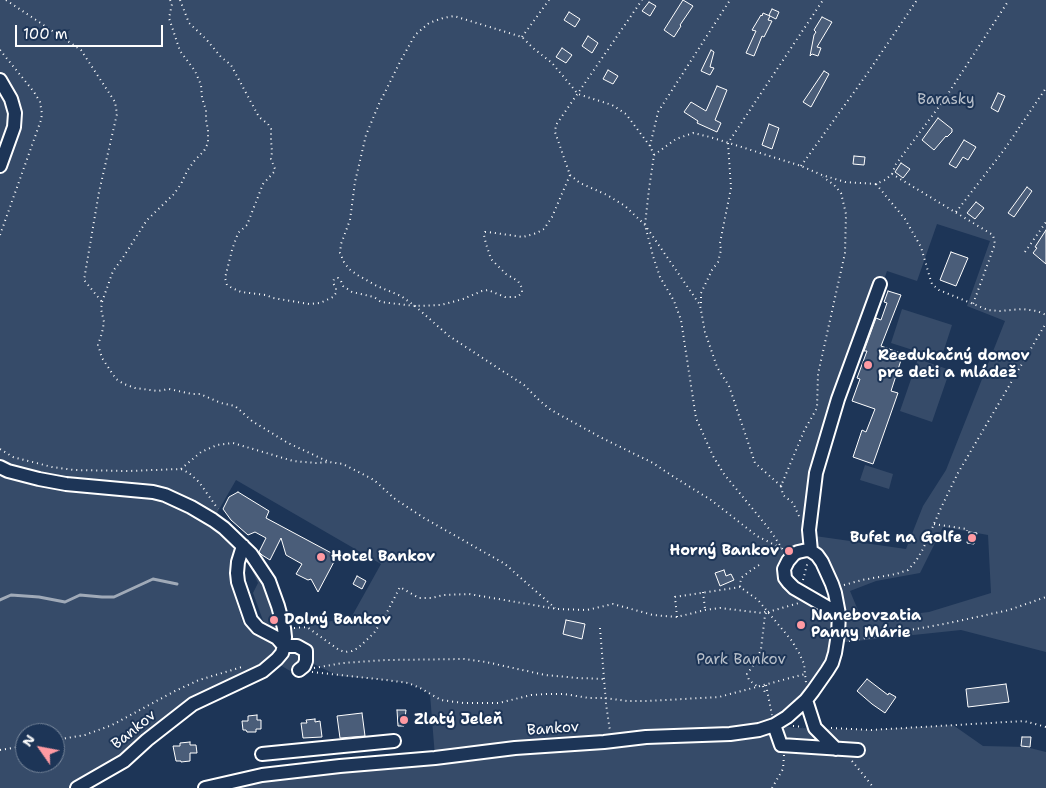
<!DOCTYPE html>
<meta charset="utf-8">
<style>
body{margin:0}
#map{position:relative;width:1046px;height:788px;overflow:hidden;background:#1d3557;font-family:"Shantell Sans",sans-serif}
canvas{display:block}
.north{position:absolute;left:15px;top:723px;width:50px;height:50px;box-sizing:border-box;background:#1d3557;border:1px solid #77869a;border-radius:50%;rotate:303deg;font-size:14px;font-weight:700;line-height:20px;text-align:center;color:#fff}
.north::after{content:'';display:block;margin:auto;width:18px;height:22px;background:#ff9aa2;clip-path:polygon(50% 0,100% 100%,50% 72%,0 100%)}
.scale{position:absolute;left:15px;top:25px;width:148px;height:22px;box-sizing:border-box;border:2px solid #fff;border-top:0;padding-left:6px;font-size:15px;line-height:18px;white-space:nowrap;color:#fff;-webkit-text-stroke:4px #1d3557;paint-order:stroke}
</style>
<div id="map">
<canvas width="1046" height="788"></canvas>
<div class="north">N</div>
<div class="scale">100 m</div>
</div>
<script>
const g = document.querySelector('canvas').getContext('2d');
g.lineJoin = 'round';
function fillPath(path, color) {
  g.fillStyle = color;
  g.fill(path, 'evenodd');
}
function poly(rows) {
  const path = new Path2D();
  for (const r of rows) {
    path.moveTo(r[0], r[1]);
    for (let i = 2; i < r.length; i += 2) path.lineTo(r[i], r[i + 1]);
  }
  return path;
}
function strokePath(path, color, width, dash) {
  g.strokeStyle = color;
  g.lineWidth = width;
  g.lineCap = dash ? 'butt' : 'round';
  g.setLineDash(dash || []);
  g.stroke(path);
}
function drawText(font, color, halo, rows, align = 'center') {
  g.font = font + ' "Shantell Sans",sans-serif';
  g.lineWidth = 4;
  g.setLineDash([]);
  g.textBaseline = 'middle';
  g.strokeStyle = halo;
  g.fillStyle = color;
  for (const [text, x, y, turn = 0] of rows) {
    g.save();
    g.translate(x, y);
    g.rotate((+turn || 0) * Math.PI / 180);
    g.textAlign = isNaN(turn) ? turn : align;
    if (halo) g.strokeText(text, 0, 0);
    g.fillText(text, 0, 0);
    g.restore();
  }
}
const green = poly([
 [0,0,1046,0,1046,652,961,630,837,643,820,682,775,725,797,728,870,730,953,725,983,746,1026,747,1046,752,1046,788,205,788,435,757,430,694,420,688,408,683,387,680,339,676,307,661,299,670,292,672,280,665,277,659,193,704,77,788,0,788],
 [937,224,990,241,967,306,1005,321,946,470,923,506,906,549,815,536,819,475,834,427,887,271,917,281],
 [236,480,381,564,352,616,307,627,284,628,251,554,213,520],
 [943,527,988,535,991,593,929,612,862,620,850,591,876,581,920,573],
 [803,550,827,572,839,613,784,574],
 [238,555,250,566,258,583,253,593,265,626,274,641,243,623,231,585],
 [25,733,55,733,55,763,25,763],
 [902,309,952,325,941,359,891,343],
 [918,359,950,370,932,422,900,411],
 [865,465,893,474,889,489,860,480]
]);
const stream = poly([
 [0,600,11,595,39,597,65,602,80,595,102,597,114,597,153,579,177,584]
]);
const building = poly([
 [683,0,693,6,680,25,681,26,674,37,664,30,683,0],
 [649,2,656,6,650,16,642,11,649,2],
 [772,9,779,12,776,19,770,16,768,20,772,21,764,37,762,36,754,56,746,53,756,31,752,30,761,15,762,16,763,13,770,16,769,15,772,9],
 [569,12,580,19,575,27,564,20,569,12],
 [822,17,832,22,817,47,821,48,818,56,812,54,810,56,814,35,816,32,814,30,822,17],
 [588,36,598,43,592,53,582,46,588,36],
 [562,48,572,55,566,63,556,57,562,48],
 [711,50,714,52,710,67,714,68,710,75,701,71,711,50],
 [608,70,618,76,613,84,603,79,608,70],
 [824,71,829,74,811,107,803,102,824,71],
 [717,86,727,90,715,120,721,123,717,132,697,123,698,121,684,112,691,102,706,111,717,86],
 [998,93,1005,96,998,112,991,108,998,93],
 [938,118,952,129,952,132,947,137,946,136,934,150,922,140,938,118],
 [769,124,779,128,772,149,762,145,769,124],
 [964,140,976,147,968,160,963,157,956,168,949,164,964,140],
 [854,156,865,157,864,165,853,164,854,156],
 [901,163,910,169,903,178,895,172,901,163],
 [1027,187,1032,191,1014,217,1008,213,1027,187],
 [976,202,984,208,975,219,967,213,976,202],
 [1046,230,1046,264,1033,253,1037,248,1035,247,1046,230],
 [951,252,968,258,956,286,940,280,951,252],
 [888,291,901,295,881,346,903,354,891,391,898,393,873,464,853,457,862,430,866,432,875,409,852,401,860,379,857,378,867,351,864,351,876,318,881,320,887,303,884,302,888,291],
 [238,492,269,511,266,518,337,556,318,592,311,579,308,580,296,574,302,564,286,555,281,538,270,560,262,555,259,552,266,538,255,532,248,535,231,520,223,509,229,497,238,492],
 [969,532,977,533,974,544,967,543,969,532],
 [724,570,726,576,731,574,734,580,720,586,715,573,724,570],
 [357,576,366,581,362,589,353,584,357,576],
 [566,620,585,624,582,639,563,634,566,620],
 [867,679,888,695,889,693,896,697,885,713,872,704,857,691,867,679],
 [1006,684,1009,702,968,707,966,689,1006,684],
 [397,710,406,710,404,726,398,726,397,710],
 [362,713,365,736,340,738,337,716,362,713],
 [257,715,257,720,261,720,261,729,256,729,256,732,247,732,246,730,243,730,242,721,248,721,248,716,257,715],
 [315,719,315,722,320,721,322,737,303,738,301,723,307,723,306,720,315,719],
 [1022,737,1031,737,1030,747,1021,746,1022,737],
 [190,742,190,745,196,745,197,753,190,753,190,761,181,762,181,761,176,761,173,746,180,746,180,743,190,742]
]);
const path = poly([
 [6,0,81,50,115,102,117,114,99,192,84,280,102,302],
 [170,0,172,4,169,18,180,51,195,71,201,85,202,98,206,110,206,120,208,130,208,143,204,151,195,160,187,171,181,184,174,194,147,220,122,259,113,271,102,302,101,309,104,322,102,333,98,345,102,358,116,379,124,384,135,388,158,391,169,389,192,394,200,394,221,403,235,406,252,421,288,443,329,462],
 [180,0,189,23,206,39,221,57,231,65,259,117,268,124,271,129,271,140,272,152,271,159,275,169,274,172,263,184,247,225,238,233,232,250,225,278,227,285,232,288,241,292,266,295,273,298,309,304,320,303,333,297,336,293,336,288,333,283,334,279,338,278,341,281,343,286,352,292,374,297,381,302,415,306,441,305,463,299,482,291,488,290,505,297,517,297,522,293,522,288,518,281,506,274,491,259,486,244,484,235,485,232,488,232,523,237,537,233,544,229,552,217,570,175,555,132,556,125,642,0],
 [522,37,549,0],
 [0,50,34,92,40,102,42,114,41,120,0,235],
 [650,146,658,112,730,0],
 [654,155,676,139,693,133,710,137,801,166,822,175,845,182,876,184,885,180,892,174,993,235,995,244,973,304],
 [801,166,867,74,917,0],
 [892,174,896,164,944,100,1007,3],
 [570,175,580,183,607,195,625,206,645,225,700,305,705,332,717,367,729,386,755,463,781,486],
 [876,184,905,219,921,247,930,278,932,284,939,290,988,310,1000,311,1022,309,1037,311,1046,315],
 [956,212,1004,150,1046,88],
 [1025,252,1046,222],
 [701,303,701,293,712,270,718,262,721,250,720,243,731,188,728,143,823,0],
 [0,449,13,457,52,467,74,470,128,471,181,469,189,473,199,482,218,509],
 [181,469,201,452,217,445,233,443,293,461,316,463,329,462,343,464,374,480,395,499,424,518,505,564,555,608],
 [799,516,793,503,783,495,781,486,804,431,817,408,818,374,845,253,846,214,841,193,834,185,823,177],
 [934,524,967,529,967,531],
 [781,548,757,536,711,500,674,477,653,463,602,438,551,410,540,401,524,385,449,336,415,306,401,296,377,286,359,276,349,269,344,262,340,253,341,244,350,220,355,182,366,135,379,104,400,62,415,35,429,23,443,18,454,16,522,37,533,48,552,63,578,94,612,105,626,114,650,146,654,155,649,189,645,225,653,256,660,277,674,301,681,320,696,418,713,456,724,474,770,530,783,550],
 [759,565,750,571,741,578,740,587,758,600,792,641,799,653,804,664,806,683],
 [803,580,808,561],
 [844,585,862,580,896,574,908,570,916,561,923,549,941,508,958,473,1046,323],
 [703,592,705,609],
 [768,612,799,603],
 [677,617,675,597,740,587],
 [294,628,307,627,339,650,345,652,352,651,358,648,374,633,385,616,400,587,419,598,431,598,444,595,469,594,557,609,587,610,613,604,653,615,677,617,705,610,720,608,762,613,767,611,765,615,761,649,757,660,747,674,749,680,758,687],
 [600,628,606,704,610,731],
 [849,641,949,623,1009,610,1046,597],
 [314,668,343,663,386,660,464,659,486,662,545,675,578,678,604,679],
 [312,672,386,680,408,683,420,688,441,700,463,703,499,703,531,695,547,694,564,694,589,698,605,698,627,701,648,701,719,697,805,674],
 [766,685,772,715],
 [763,686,765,693],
 [793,726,803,727],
 [831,728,870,730,1024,721,1046,727],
 [55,740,85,735,112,725,175,691,199,680,242,667],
 [0,750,25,746],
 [852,761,874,788],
 [772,788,783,769,784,755]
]);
const minor = poly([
 [0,80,11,99,15,113,14,127,0,166],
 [0,467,8,471,39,479,66,484,153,492,165,495,191,507,213,520,224,528,251,554,269,581,278,606,284,628,285,637,284,646,282,653,277,659,263,671,193,704,147,740,124,761,77,788],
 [243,546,238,562,237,573,238,582,251,620,258,628,277,638,284,646,297,646,306,651,306,661,304,666,299,670],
 [811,551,809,530,816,473,838,399,880,284],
 [806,700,815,728,836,749],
 [774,725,781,745,858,750],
 [262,754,394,741],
 [205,788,262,775,340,766,435,758,515,748,604,742,646,737,730,734,759,730,774,725,787,717,806,700,813,691,827,671,832,663,835,653,838,634,839,614,835,593,832,584,822,562,817,555,811,551,807,550,798,552,794,554,788,561,784,569,785,578,788,582,794,588,839,614]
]);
const markers = [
 [868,365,5,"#ff9aa2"],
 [972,538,5,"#ff9aa2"],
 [789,551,5,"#ff9aa2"],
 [321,557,5,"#ff9aa2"],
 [274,620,5,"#ff9aa2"],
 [801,625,5,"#ff9aa2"],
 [404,720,5,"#ff9aa2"]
];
const parkNames = [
 ["Barasky",946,100],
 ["Park Bankov",741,660]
];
const poiNames = [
 ["Reedukačný domov",878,356],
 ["pre deti a mládež",878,373],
 ["Bufet na Golfe",962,538,"right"],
 ["Horný Bankov",779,551,"right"],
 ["Hotel Bankov",331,557],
 ["Nanebovzatia",811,616],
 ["Panny Márie",811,633],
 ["Dolný Bankov",284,620],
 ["Zlatý Jeleň",414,720]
];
const streetNames = [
 ["Bankov",553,729,-4],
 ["Bankov",134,730,-39]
];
fillPath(green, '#364b69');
strokePath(stream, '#a0aab8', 3);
fillPath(building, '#4a5d79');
strokePath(building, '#fff', 1);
strokePath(minor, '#fff', 16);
strokePath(path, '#fff', 2, [1, 4]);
strokePath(minor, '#1d3557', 12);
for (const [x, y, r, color] of markers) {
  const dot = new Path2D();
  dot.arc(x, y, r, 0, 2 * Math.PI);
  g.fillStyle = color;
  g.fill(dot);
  strokePath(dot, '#1d3557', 2);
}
drawText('15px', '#b9c0ca', '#1d3557', parkNames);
drawText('bold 15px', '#fff', '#1d3557', poiNames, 'left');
drawText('15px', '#fff', '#1d3557', streetNames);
</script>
